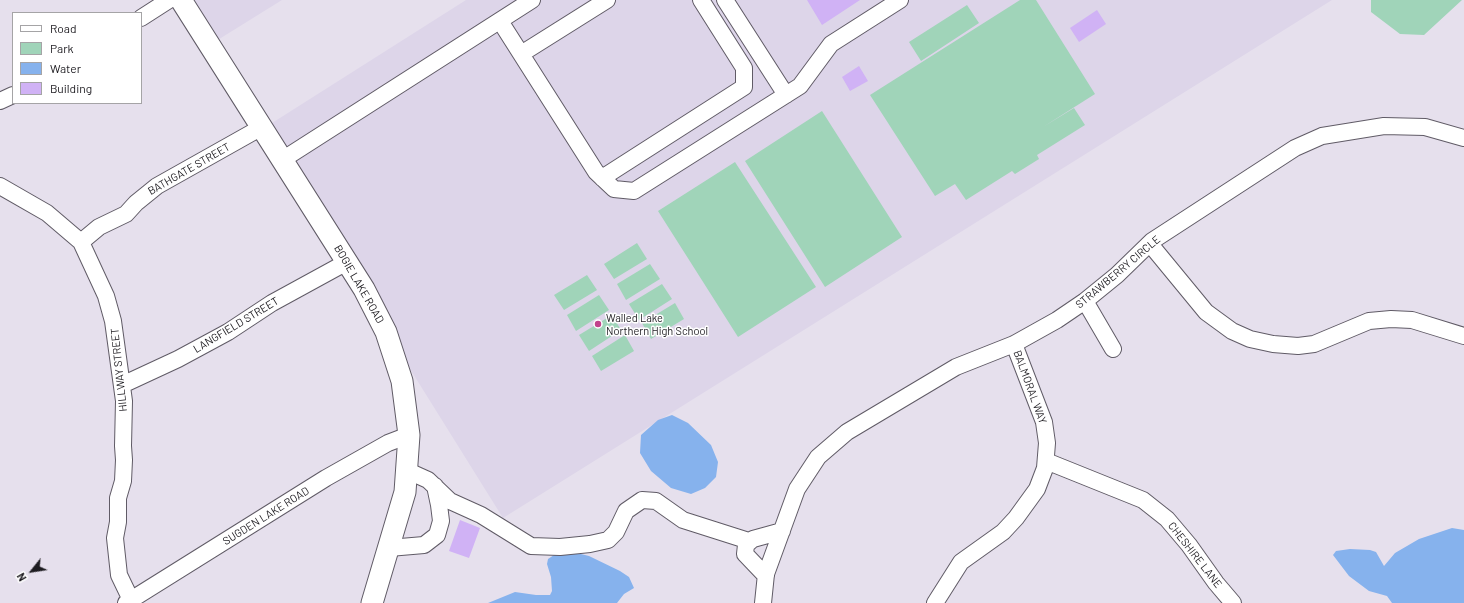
<!DOCTYPE html>
<style>
body{margin:0}
#map{position:relative;width:1464px;height:603px;overflow:hidden;background:#e6e0ed;font-family:Barlow,sans-serif}
canvas{display:block}
.legend{position:absolute;left:12px;top:12px;width:130px;height:92px;box-sizing:border-box;background:#fff;border:1px solid #a5a4a6;margin:0;padding:5px 7px;list-style:none;font-size:12px;color:#1d1b20}
.legend li{display:flex;align-items:center;gap:8px;height:20px}
.legend b{width:20px;border:1px solid #a5a4a6}
.north{position:absolute;left:12px;top:551px;width:40px;height:40px;-webkit-text-stroke:3px #fff;paint-order:stroke;rotate:240deg;font-size:11px;font-weight:700;line-height:16px;text-align:center;color:#1d1b20}
.north::after{content:'';display:block;margin:auto;width:14px;height:18px;background:#1d1b20;clip-path:polygon(50% 0,100% 100%,50% 72%,0 100%)}
</style>
<div id="map">
<canvas width="1464" height="603"></canvas>
<ul class="legend">
<li><b style="height:5px;background:#fff"></b>Road</li>
<li><b style="height:11px;background:#a0d4b9"></b>Park</li>
<li><b style="height:11px;background:#86b2ed"></b>Water</li>
<li><b style="height:11px;background:#d0b2f5"></b>Building</li>
</ul>
<div class="north">N</div>
</div>
<script>
const g = document.querySelector('canvas').getContext('2d');
g.lineJoin = 'round';
function fillPath(path, color) {
  g.fillStyle = color;
  g.fill(path, 'evenodd');
}
function poly(rows) {
  const path = new Path2D();
  for (const r of rows) {
    path.moveTo(r[0], r[1]);
    for (let i = 2; i < r.length; i += 2) path.lineTo(r[i], r[i + 1]);
  }
  return path;
}
function strokePath(path, color, width, dash) {
  g.strokeStyle = color;
  g.lineWidth = width;
  g.lineCap = dash ? 'butt' : 'round';
  g.setLineDash(dash || []);
  g.stroke(path);
}
function drawText(font, color, halo, rows, align = 'center') {
  g.font = font + ' Barlow,sans-serif';
  g.lineWidth = 3;
  g.setLineDash([]);
  g.textBaseline = 'middle';
  g.strokeStyle = halo;
  g.fillStyle = color;
  for (const [text, x, y, turn = 0] of rows) {
    g.save();
    g.translate(x, y);
    g.rotate((+turn || 0) * Math.PI / 180);
    g.textAlign = isNaN(turn) ? turn : align;
    if (halo) g.strokeText(text, 0, 0);
    g.fillText(text, 0, 0);
    g.restore();
  }
}
const built = poly([
 [180,0,282,0,208,46],
 [466,0,1332,0,503,518,261,130]
]);
const green = poly([
 [1020,0,1036,0,1095,94,1043,127,1074,108,1085,125,1037,155,1039,159,1015,174,1012,171,966,200,955,184,935,196,870,95],
 [1371,0,1462,0,1424,35,1400,34,1371,12],
 [967,5,979,23,921,61,909,42],
 [822,111,902,237,825,287,745,161],
 [735,162,816,287,738,337,658,211],
 [637,243,647,259,614,279,604,264],
 [650,264,660,279,626,300,617,284],
 [587,275,597,290,564,310,554,295],
 [662,284,672,299,639,320,629,304],
 [599,295,609,310,576,331,567,315],
 [675,303,684,319,651,339,642,323],
 [612,315,621,330,589,351,579,335],
 [625,335,634,351,601,371,592,356]
]);
const water = poly([
 [672,415,688,423,711,445,718,462,716,477,705,488,691,494,671,488,651,471,640,453,641,435,658,420],
 [1452,528,1464,530,1464,603,1392,603,1387,596,1369,591,1349,576,1333,555,1336,551,1350,549,1370,550,1376,552,1384,566,1395,553,1419,539],
 [577,553,589,556,620,571,629,577,634,588,624,594,617,603,488,603,515,592,536,595,550,595,552,591,551,577,547,564,548,559,554,555]
]);
const building = poly([
 [807,0,860,0,822,25],
 [1097,10,1106,24,1079,42,1070,28],
 [859,66,868,81,850,91,842,77],
 [460,520,480,528,469,558,449,551]
]);
const minor = poly([
 [725,0,786,95],
 [141,18,169,0],
 [500,21,596,172,614,189,634,191,800,86,831,44,900,0],
 [521,54,607,0],
 [0,101,13,95],
 [282,160,532,0],
 [602,178,744,87,744,68,701,0],
 [0,186,47,213,81,242,106,296,113,321,124,401,123,446,124,460,123,481,118,498,118,522,115,538,119,575,131,600],
 [81,242,99,227,126,214,136,203,157,186,262,127],
 [1150,244,1206,312,1232,331,1250,339,1273,344,1298,346,1314,344,1369,321,1391,319,1412,320,1464,336],
 [1085,301,1113,349],
 [122,385,178,359,228,332,272,303,347,262],
 [1046,461,1143,500,1167,519,1189,545,1216,583,1233,603],
 [408,471,428,480,450,501,481,515,531,546,560,547,590,544,608,540,616,532,626,511,642,500,656,501,683,520,749,541],
 [389,548,424,545,437,535,441,521,439,505,435,486],
 [766,576,745,554,746,545,753,539,782,531],
 [126,603,326,478,388,443,409,435],
 [763,603,766,574,797,489,818,457,847,432,956,367,1014,344,1057,320,1085,301,1117,275,1152,241,1295,148,1322,136,1384,126,1425,127,1464,138],
 [935,603,961,562,1003,532,1016,518,1037,489,1045,468,1047,443,1044,422,1014,344]
]);
const major = poly([
 [181,0,364,289,386,332,402,381,409,435,405,492,372,603]
]);
const markers = [
 [598,324,4,"#c2428c"]
];
const streetNames = [
 ["BATHGATE STREET",189,169,-30],
 ["STRAWBERRY CIRCLE",1118,272,-40],
 ["BOGIE LAKE ROAD",359,284,60],
 ["LANGFIELD STREET",236,325,-31],
 ["HILLWAY STREET",119,370,-96],
 ["BALMORAL WAY",1030,387,70],
 ["SUGDEN LAKE ROAD",266,516,-32],
 ["CHESHIRE LANE",1195,555,52]
];
const poiNames = [
 ["Walled Lake",606,318],
 ["Northern High School",606,331]
];
fillPath(built, '#ddd5e9');
fillPath(green, '#a0d4b9');
fillPath(water, '#86b2ed');
fillPath(building, '#d0b2f5');
strokePath(minor, '#605b66', 18);
strokePath(major, '#605b66', 23);
strokePath(minor, '#fff', 16);
strokePath(major, '#fff', 21);
for (const [x, y, r, color] of markers) {
  const dot = new Path2D();
  dot.arc(x, y, r, 0, 2 * Math.PI);
  g.fillStyle = color;
  g.fill(dot);
  strokePath(dot, '#fff', 1.5);
}
drawText('11px', '#1d1b20', '#fff', streetNames);
drawText('11px', '#1d1b20', '#fff', poiNames, 'left');
</script>
